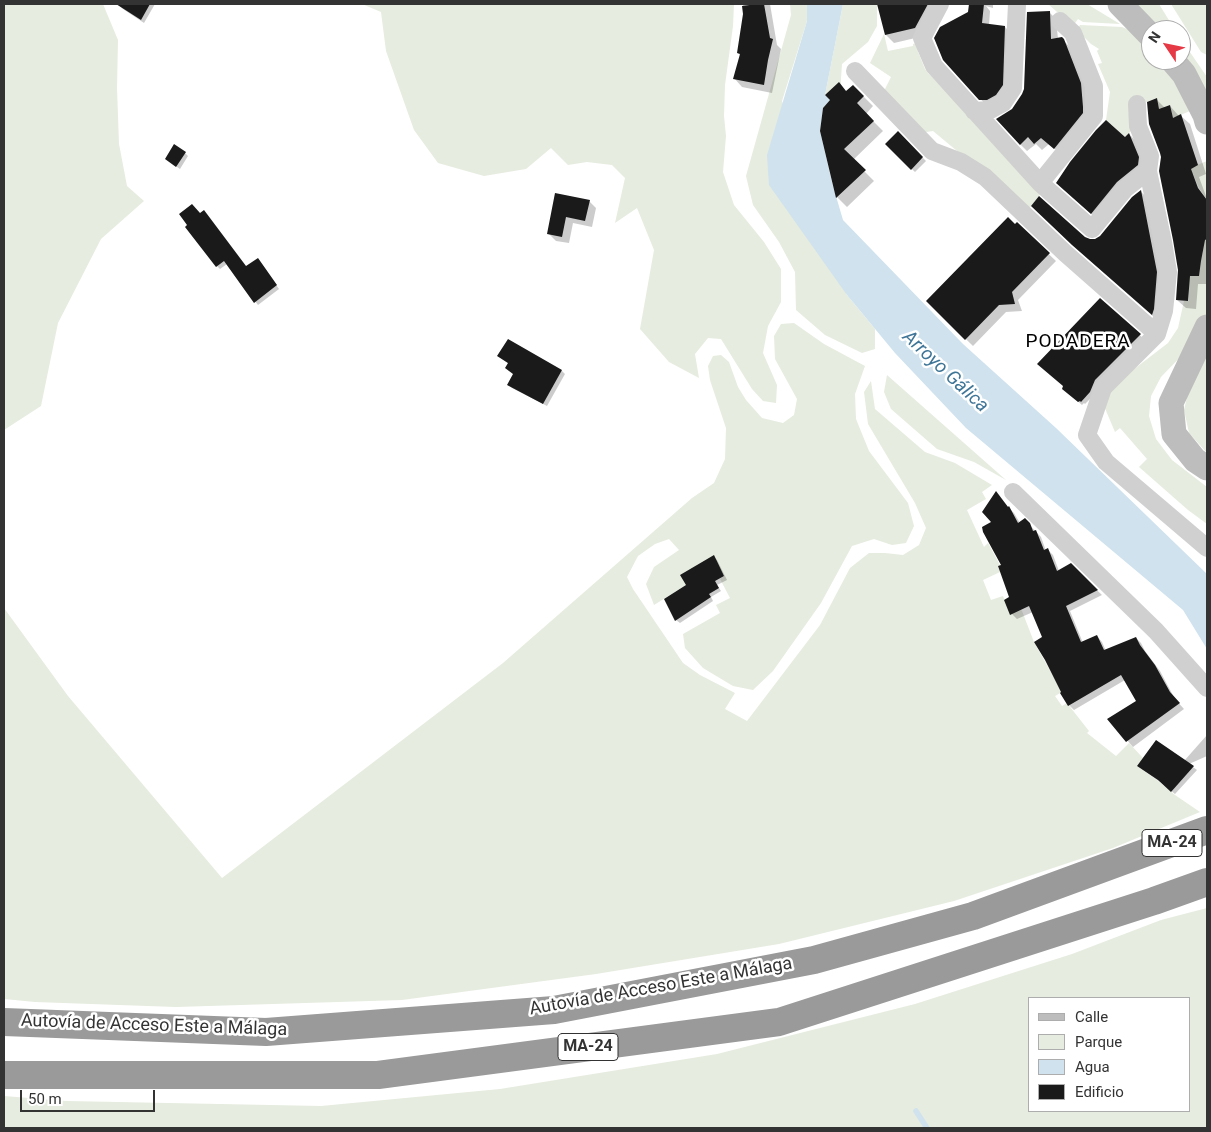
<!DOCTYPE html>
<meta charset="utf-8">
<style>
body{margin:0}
#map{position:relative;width:1211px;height:1132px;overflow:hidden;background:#fff;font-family:Roboto,sans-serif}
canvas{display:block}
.frame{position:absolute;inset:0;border:5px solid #333;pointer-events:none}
.legend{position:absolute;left:1028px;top:997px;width:162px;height:115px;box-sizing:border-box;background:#fff;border:1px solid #adadad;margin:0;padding:6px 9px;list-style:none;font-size:15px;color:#333}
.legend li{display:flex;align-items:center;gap:10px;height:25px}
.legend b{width:25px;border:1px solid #adadad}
.north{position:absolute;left:1141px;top:20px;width:50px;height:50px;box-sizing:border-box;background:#fff;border:1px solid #adadad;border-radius:50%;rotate:304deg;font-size:14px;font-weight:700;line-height:20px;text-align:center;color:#333}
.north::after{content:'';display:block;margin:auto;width:18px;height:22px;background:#e63946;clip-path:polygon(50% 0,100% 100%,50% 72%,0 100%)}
.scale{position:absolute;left:20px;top:1090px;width:135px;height:22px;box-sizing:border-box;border:2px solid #333;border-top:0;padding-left:6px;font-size:15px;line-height:18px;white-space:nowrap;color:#333;-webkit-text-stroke:4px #fff;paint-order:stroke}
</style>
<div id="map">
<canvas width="1211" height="1132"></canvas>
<div class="frame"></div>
<ul class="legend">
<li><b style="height:6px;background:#bdbdbd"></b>Calle</li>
<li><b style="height:14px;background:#e6ecdf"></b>Parque</li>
<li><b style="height:14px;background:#cfe2ee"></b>Agua</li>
<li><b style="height:14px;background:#1a1a1a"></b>Edificio</li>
</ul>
<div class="north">N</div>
<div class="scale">50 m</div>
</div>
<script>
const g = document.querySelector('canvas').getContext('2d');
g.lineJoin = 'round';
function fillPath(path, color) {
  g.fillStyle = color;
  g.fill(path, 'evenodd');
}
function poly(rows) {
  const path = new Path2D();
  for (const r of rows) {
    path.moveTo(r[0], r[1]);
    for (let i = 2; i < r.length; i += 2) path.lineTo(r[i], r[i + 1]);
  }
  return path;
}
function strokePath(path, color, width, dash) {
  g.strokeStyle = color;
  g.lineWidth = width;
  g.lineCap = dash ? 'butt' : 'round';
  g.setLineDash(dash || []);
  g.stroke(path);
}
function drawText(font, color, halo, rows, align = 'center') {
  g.font = font + ' Roboto,sans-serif';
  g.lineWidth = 5;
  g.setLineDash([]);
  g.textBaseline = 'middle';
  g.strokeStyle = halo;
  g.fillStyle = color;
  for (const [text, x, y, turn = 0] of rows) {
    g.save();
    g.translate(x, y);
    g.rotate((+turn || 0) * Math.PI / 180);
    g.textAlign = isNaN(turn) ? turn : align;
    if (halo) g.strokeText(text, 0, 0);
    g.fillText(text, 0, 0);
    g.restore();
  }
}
const green = poly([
 [4,4,103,4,118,40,117,88,119,144,127,186,144,201,101,239,58,323,41,406,4,430],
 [362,4,734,4,733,26,725,85,724,116,726,136,723,172,734,205,764,242,781,269,781,302,768,326,763,353,777,385,776,403,763,401,752,389,721,339,708,338,695,354,699,378,669,362,640,329,654,250,637,208,615,223,625,178,612,165,587,162,568,165,551,148,526,169,484,176,438,163,414,130,386,51,381,12],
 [790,4,807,4,807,21,782,101,847,295,875,329,875,349,862,353,825,335,796,310,795,272,779,242,753,205,746,176,791,15],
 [843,4,877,4,877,26,868,42,842,64,841,78,841,85,825,95],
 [1048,4,1087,4,1120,24,1083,22,1078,19,1073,26],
 [1132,4,1159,4,1175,30,1157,30],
 [1171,4,1207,4,1207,55,1201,52],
 [1080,25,1122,27,1129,30,1151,48,1151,60,1163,60,1190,111,1173,118,1170,105,1159,109,1157,98,1141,104,1132,97,1130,99,1134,107,1134,128,1125,137,1106,120,1110,92,1098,64,1102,63,1097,51,1099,49,1091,44,1077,30],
 [884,34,888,51,913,46,913,44,917,43,918,52,925,69,928,73,1042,192,1028,210,933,131,920,133,884,91,891,77,870,63],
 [1181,39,1207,77,1207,102,1181,56],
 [1207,161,1207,208,1206,198,1199,188,1193,174,1182,171],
 [1207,239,1207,315,1189,348,1161,377,1151,396,1149,416,1156,439,1172,460,1207,487,1207,524,1188,510,1139,467,1147,459,1120,428,1115,432,1104,406,1106,397,1125,376,1168,343,1178,328,1184,301,1189,301,1189,291,1188,276,1199,276,1201,261,1205,240],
 [794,323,824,344,865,366,855,394,856,419,869,451,908,503,914,526,906,543,892,545,874,539,852,546,821,603,773,671,753,690,733,686,703,668,685,648,683,634,720,613,716,605,730,598,720,579,724,576,714,556,686,585,654,605,646,584,654,567,679,550,669,539,655,544,638,556,627,577,633,589,683,663,700,675,735,693,725,709,747,721,820,625,850,568,869,553,885,553,903,555,919,545,926,528,915,503,868,424,864,392,871,381,875,409,925,452,955,463,992,485,982,492,986,499,967,510,984,547,988,543,1000,565,1000,572,983,580,991,600,1003,596,1010,614,1021,610,1022,611,1034,642,1062,692,1055,696,1062,706,1067,703,1089,731,1087,733,1116,756,1129,743,1143,758,1137,766,1157,780,1175,795,1200,812,1113,848,954,901,779,944,596,974,402,1000,176,1007,35,1002,4,999,4,608,68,696,222,878,503,663,692,498,714,483,725,459,726,428,710,380,708,366,713,356,721,355,729,362,738,387,746,400,762,418,783,423,794,415,797,399,775,359,774,336,781,324],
 [1207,347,1207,453,1189,433,1184,410,1190,384],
 [887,375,1006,480,974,462,937,449,891,409,884,392],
 [1207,908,1207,1128,4,1128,4,1096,66,1101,321,1106,500,1089,717,1054,915,1004,1072,954,1161,920],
 [1030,998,1190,998,1190,1111,1030,1111]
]);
const water = poly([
 [807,4,843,4,825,95,830,100,823,108,820,131,833,186,843,220,963,344,1056,428,1207,574,1207,649,1183,610,966,428,895,353,847,295,769,185,767,155,807,21]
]);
const shadow = poly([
 [121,4,155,4,144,23,123,9,120,6],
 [743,4,770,4,777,45,781,49,772,93,742,87,734,78,741,56,738,53,744,14],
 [878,4,942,4,924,36,894,43,886,35],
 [976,4,993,4,993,8,986,6,990,11,989,25,1005,27,1011,33,1008,91,987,106,944,60,983,6],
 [1049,12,1056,19,1058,39,1062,39,1071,48,1088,91,1089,121,1062,155,1049,144,1042,150,1036,144,1027,151,1020,144,1012,110,1023,94],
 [853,86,873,106,866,114,883,131,853,160,874,181,847,207,837,197,821,131,847,92],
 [1156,99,1165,108,1170,106,1178,115,1178,117,1181,116,1190,124,1206,174,1199,177,1207,199,1207,284,1198,284,1196,309,1186,308,1177,300,1180,270,1162,157],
 [898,133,926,161,915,172,886,144],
 [1129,134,1138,143,1148,167,1100,222,1067,192],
 [185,153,188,156,180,169,170,162],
 [1141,192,1152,202,1168,284,1163,325,1085,256,1084,238,1096,240,1101,237],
 [556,195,589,201,596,208,592,227,573,223,569,243,556,241,548,233],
 [200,215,246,267,261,263,279,289,258,305,227,264,220,269,217,266],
 [1017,224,1056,261,1018,300,1022,311,1006,312,973,346,927,301],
 [1100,299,1144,339,1093,396,1085,404,1084,403,1082,405,1067,392],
 [502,359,562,371,565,374,547,406,512,388,509,385,515,374,509,364],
 [996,493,1009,508,1014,513,1020,523,1025,520,1041,537,1046,551,1048,550,1053,555,1059,571,1071,565,1102,595,1070,611,1083,643,1097,636,1102,642,1106,651,1136,638,1141,643,1145,651,1160,671,1175,699,1184,709,1133,747,1109,719,1138,702,1125,680,1074,710,1069,705,1044,638,1033,612,1017,619,1012,614,1011,598,993,522],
 [714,557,717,560,727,580,717,585,721,591,711,597,713,601,680,623,676,620,688,585],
 [1207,735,1207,756,1189,764,1197,770,1175,794,1163,784,1142,769,1184,761]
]);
const stream = poly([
 [916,1111,927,1128]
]);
const building = poly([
 [116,4,150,4,141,20],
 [757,4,764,4,770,38,773,39,768,60,764,85,733,79,740,54,737,53,743,14,742,6],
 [877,4,928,4,915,28,885,35],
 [969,4,984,4,982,23,1005,26,1003,85,996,95,987,100,979,100,943,60,934,38,940,27,968,12],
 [1050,11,1051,39,1062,37,1064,39,1081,83,1083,107,1083,113,1054,149,1041,138,1034,144,1028,137,1020,145,996,119,1012,109,1022,94,1024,89,1027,12],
 [839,82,846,91,853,85,864,96,857,103,874,121,844,149,866,170,836,198,820,131,823,108,830,100,825,95],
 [1157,98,1159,109,1170,105,1173,118,1181,114,1198,165,1191,169,1198,188,1207,200,1207,239,1205,240,1201,261,1199,276,1190,276,1188,301,1176,300,1178,270,1173,240,1159,171,1161,157,1160,153,1149,124,1147,102],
 [1106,120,1125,137,1129,133,1139,157,1138,165,1117,182,1091,214,1056,183,1070,162,1096,130],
 [898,131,923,157,911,170,885,144],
 [174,144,186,152,176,167,165,159],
 [1141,190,1157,272,1154,309,1152,315,1072,245,1031,206,1039,196,1085,237,1090,239,1095,239,1100,236,1132,197],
 [555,193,590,200,585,221,566,217,562,237,547,234],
 [192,204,200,213,204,210,246,266,258,258,277,285,254,303,224,261,216,267,185,227,187,225,179,214],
 [1008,217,1015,224,1017,222,1050,253,1012,292,1015,304,999,305,965,340,926,301],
 [1100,298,1141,334,1095,380,1090,392,1081,402,1080,401,1078,402,1062,389,1063,386,1037,364],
 [508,339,562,370,543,404,507,385,513,374,505,368,508,363,497,356],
 [996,491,1008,507,1009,506,1018,523,1025,518,1030,523,1033,531,1036,530,1044,550,1048,548,1057,571,1071,563,1098,590,1066,606,1081,642,1097,635,1104,650,1136,637,1140,645,1155,665,1170,692,1180,703,1126,742,1107,719,1136,701,1121,675,1068,706,1060,693,1061,692,1045,660,1034,642,1042,637,1029,606,1010,615,1004,600,1009,597,998,566,1001,565,983,532,982,527,991,522,982,512],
 [714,555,724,576,715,581,719,588,709,594,711,597,675,621,664,599,686,585,680,575],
 [1156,740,1194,766,1171,792,1158,780,1137,766]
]);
const street = poly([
 [940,4,922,38,934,66,1040,183,1092,229,1125,189,1148,171],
 [855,71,932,151,961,162,985,177,1065,253,1157,334],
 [1137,104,1138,126,1150,156,1148,171,1163,242,1168,272,1164,311,1157,334,1103,388,1087,435,1106,462,1207,548],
 [974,111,990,110,1003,103,1013,88,1017,4],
 [1040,183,1094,116,1094,86,1073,33,1060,21],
 [1013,492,1156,631,1207,688]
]);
const secondary = poly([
 [1120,4,1151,36],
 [1172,60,1184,74,1205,115,1207,122],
 [1207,327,1171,403,1174,434,1195,460,1207,468]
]);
const highway = poly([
 [4,1022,266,1032,554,1010,814,960,973,916,1207,830],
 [4,1075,378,1075,779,1022,1154,901,1207,882]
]);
const shields = [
 [1172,843,60],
 [588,1047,60]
];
const shieldNames = [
 ["MA-24",1172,843],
 ["MA-24",588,1047]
];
const streetNames = [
 ["Autovía de Acceso Este a Málaga",661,987,-10],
 ["Autovía de Acceso Este a Málaga",154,1026,2]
];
const neighbourhoodNames = [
 ["PODADERA",1078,342]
];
const waterNames = [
 ["Arroyo Gálica",945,372,43]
];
fillPath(green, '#e6ecdf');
fillPath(water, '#cfe2ee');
fillPath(shadow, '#0003');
strokePath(stream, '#cfe2ee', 5.5);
fillPath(building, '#1a1a1a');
strokePath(street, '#d0d0d0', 18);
strokePath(secondary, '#bdbdbd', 25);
strokePath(highway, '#9a9a9a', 28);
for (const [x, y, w] of shields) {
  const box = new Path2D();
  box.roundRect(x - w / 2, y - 13.5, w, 27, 4);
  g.fillStyle = '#fff';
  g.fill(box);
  strokePath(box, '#333', 1);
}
drawText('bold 16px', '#333', null, shieldNames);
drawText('18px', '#333', '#fff', streetNames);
g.letterSpacing = '1px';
drawText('19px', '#000', '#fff', neighbourhoodNames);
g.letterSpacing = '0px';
drawText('italic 19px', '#3f7597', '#fff', waterNames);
</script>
